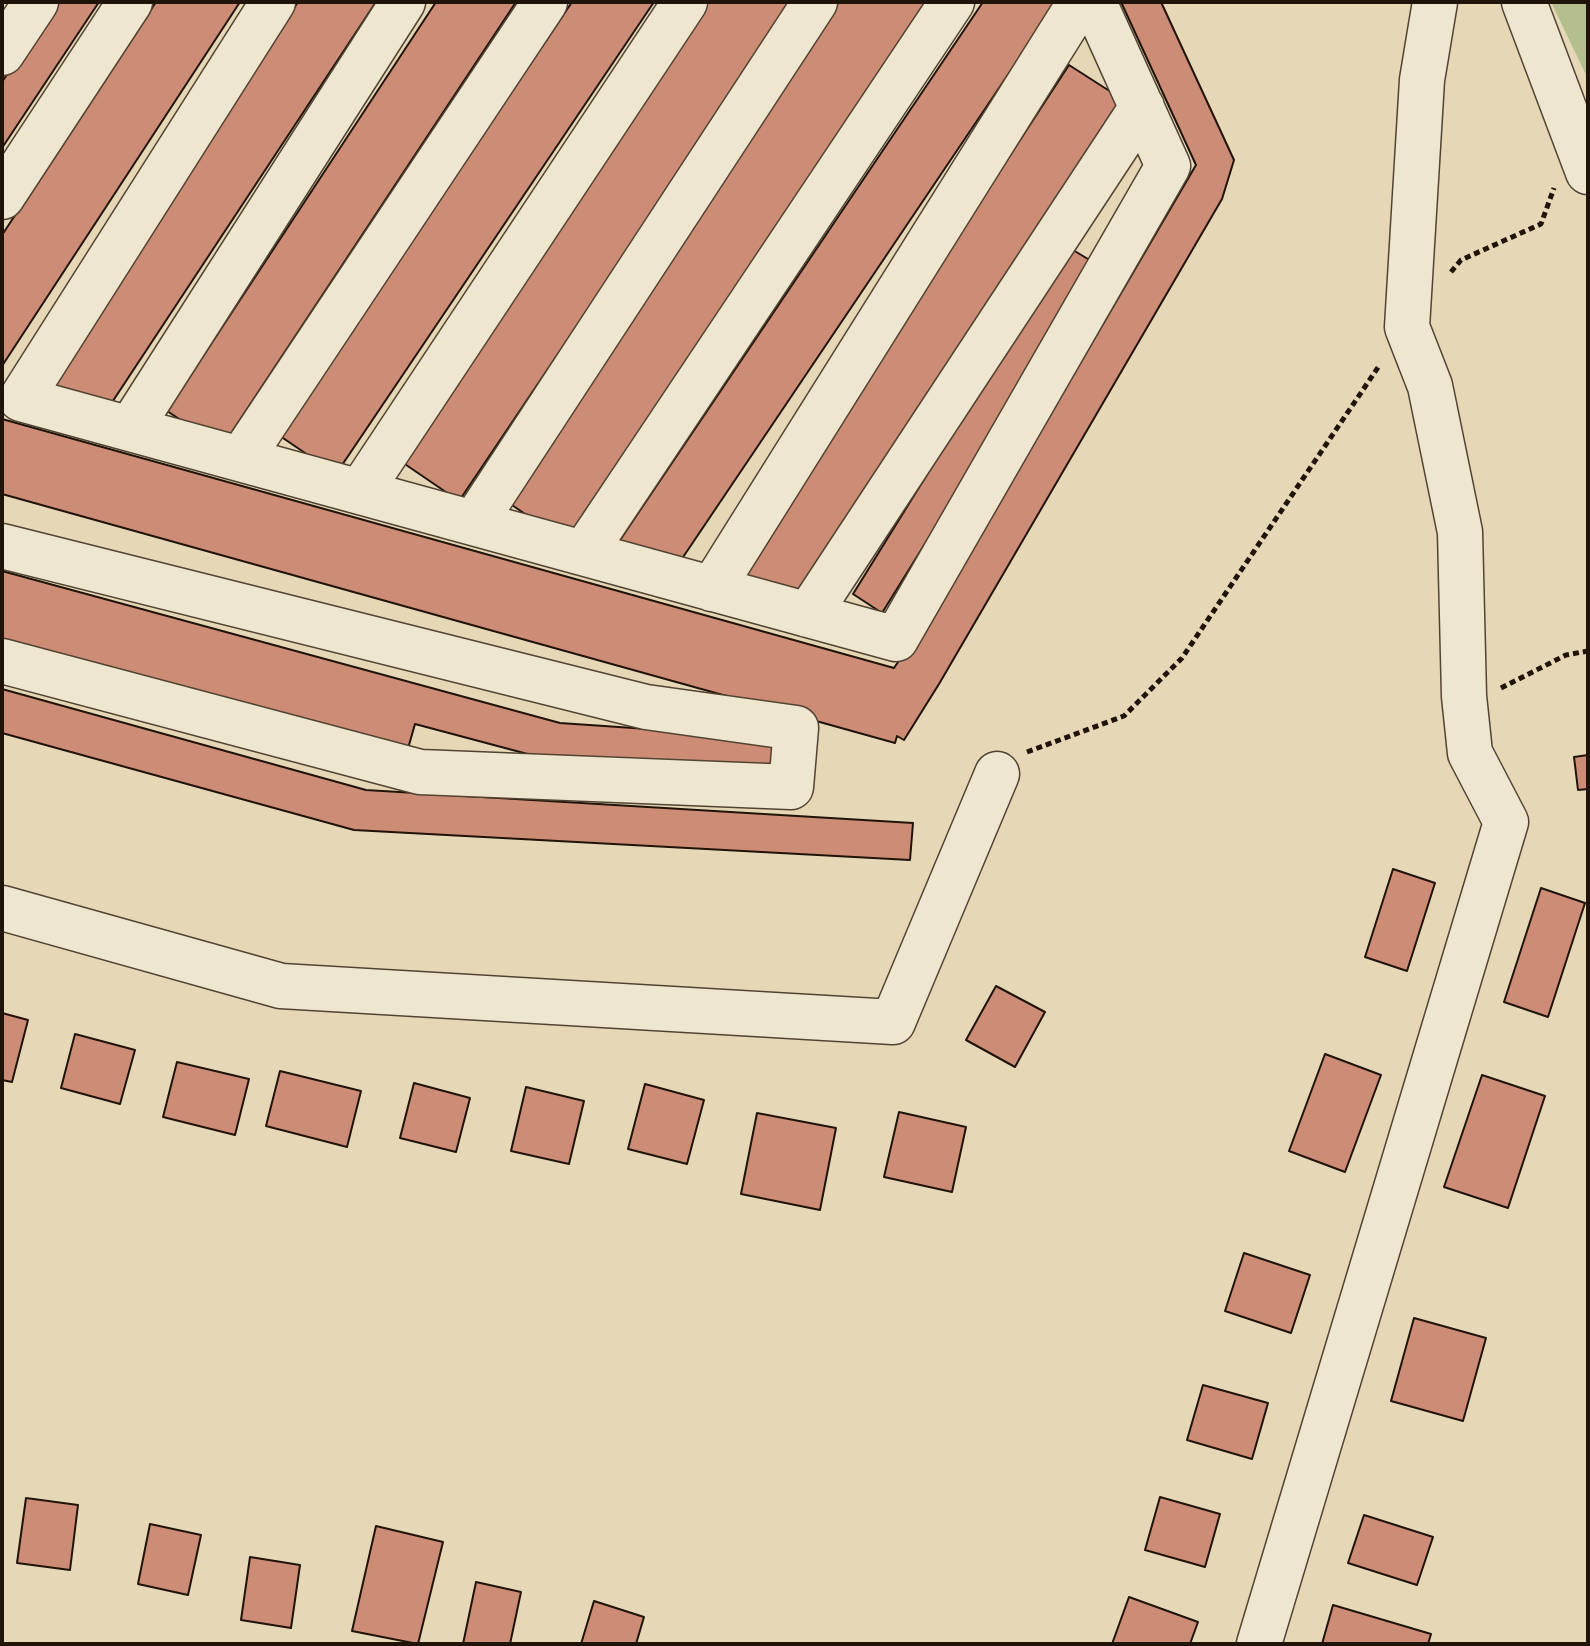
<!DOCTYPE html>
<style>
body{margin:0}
#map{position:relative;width:1590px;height:1646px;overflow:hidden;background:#e6d8b7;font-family:"EB Garamond",serif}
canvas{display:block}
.frame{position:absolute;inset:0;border:4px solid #201307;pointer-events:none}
</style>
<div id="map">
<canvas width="1590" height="1646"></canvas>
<div class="frame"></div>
</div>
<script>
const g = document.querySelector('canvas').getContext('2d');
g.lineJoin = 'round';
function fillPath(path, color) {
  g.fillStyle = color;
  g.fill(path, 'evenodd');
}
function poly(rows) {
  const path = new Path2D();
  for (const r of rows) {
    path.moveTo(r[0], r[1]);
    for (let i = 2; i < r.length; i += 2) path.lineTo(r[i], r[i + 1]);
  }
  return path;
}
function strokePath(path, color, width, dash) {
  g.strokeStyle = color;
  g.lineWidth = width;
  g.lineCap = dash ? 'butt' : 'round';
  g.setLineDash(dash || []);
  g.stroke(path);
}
const green = poly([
 [1551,2,1588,2,1588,79]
]);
const building = poly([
 [55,2,99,2,2,148,2,82,55,2],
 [156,2,240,2,2,366,2,235,156,2],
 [298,2,376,2,103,416,48,380,298,2],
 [436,2,516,2,222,447,167,411,436,2],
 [572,2,654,2,336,474,280,436,572,2],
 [703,2,795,2,459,501,396,458,703,2],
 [838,2,928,2,565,541,503,499,838,2],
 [983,2,1057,2,671,575,620,540,983,2],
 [1121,2,1161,2,1234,160,1222,199,939,684,904,740,897,736,895,743,2,494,2,419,894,668,955,577,1196,165,1121,2],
 [1069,65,1122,99,790,607,737,573,1069,65],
 [1068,247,1098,265,882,613,853,594,1068,247],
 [2,571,560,723,780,738,779,774,550,760,415,724,407,752,2,642,2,571],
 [2,689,366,790,913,823,910,860,354,830,2,733,2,689],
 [1588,755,1588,789,1578,790,1574,757,1588,755],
 [1393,869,1435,883,1407,971,1365,957,1393,869],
 [1541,888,1585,903,1548,1017,1504,1002,1541,888],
 [996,986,1045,1012,1015,1067,966,1040,996,986],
 [2,1013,28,1020,12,1082,2,1080,2,1013],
 [75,1034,135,1050,120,1104,61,1088,75,1034],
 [1325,1054,1381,1075,1345,1172,1289,1151,1325,1054],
 [177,1062,249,1079,235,1135,163,1117,177,1062],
 [280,1071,361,1091,347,1147,266,1126,280,1071],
 [1482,1075,1545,1096,1508,1208,1444,1187,1482,1075],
 [414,1083,470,1098,456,1152,400,1138,414,1083],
 [645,1084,704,1100,687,1164,628,1149,645,1084],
 [526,1087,584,1101,569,1164,511,1151,526,1087],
 [899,1112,966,1127,952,1192,884,1177,899,1112],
 [757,1113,836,1128,820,1210,741,1194,757,1113],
 [1244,1253,1310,1275,1291,1333,1225,1311,1244,1253],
 [1414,1318,1486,1338,1463,1421,1391,1401,1414,1318],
 [1203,1385,1268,1403,1252,1459,1187,1440,1203,1385],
 [1160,1497,1220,1514,1205,1567,1145,1550,1160,1497],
 [26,1498,78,1505,70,1570,17,1563,26,1498],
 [1364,1515,1433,1537,1417,1585,1348,1563,1364,1515],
 [150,1524,201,1535,188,1595,138,1584,150,1524],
 [376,1526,443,1542,418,1644,352,1631,376,1526],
 [250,1557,300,1565,291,1628,241,1620,250,1557],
 [476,1582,521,1592,510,1644,463,1644,476,1582],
 [1129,1597,1198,1622,1190,1644,1112,1644,1129,1597],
 [594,1601,644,1617,636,1644,581,1644,594,1601],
 [1333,1605,1431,1634,1428,1644,1322,1644,1333,1605]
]);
const path = poly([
 [1451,272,1461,260,1541,224,1554,188],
 [1501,688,1566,655,1588,651],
 [1027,752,1124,716,1182,658,1379,366]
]);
const minor = poly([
 [273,2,21,399,896,639,1168,166,1094,2],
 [1524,2,1588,172],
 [2,53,36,2],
 [2,197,130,2],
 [130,429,403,2],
 [241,459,545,2],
 [360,492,685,2],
 [474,523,815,2],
 [2,546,646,707,796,728,791,787,420,772,2,661],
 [584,553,952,2],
 [712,589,1080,2],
 [808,615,1142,107],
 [2,908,281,986,893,1022,997,774],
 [1259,1644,1506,822,1470,753,1464,696,1460,532,1430,386,1407,327,1422,80,1435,2]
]);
fillPath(green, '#b4bf8f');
fillPath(building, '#cd8c76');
strokePath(building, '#201307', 2);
strokePath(minor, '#524433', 47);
strokePath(path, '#201307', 5, [6, 4]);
strokePath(minor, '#efe6d0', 44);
</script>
